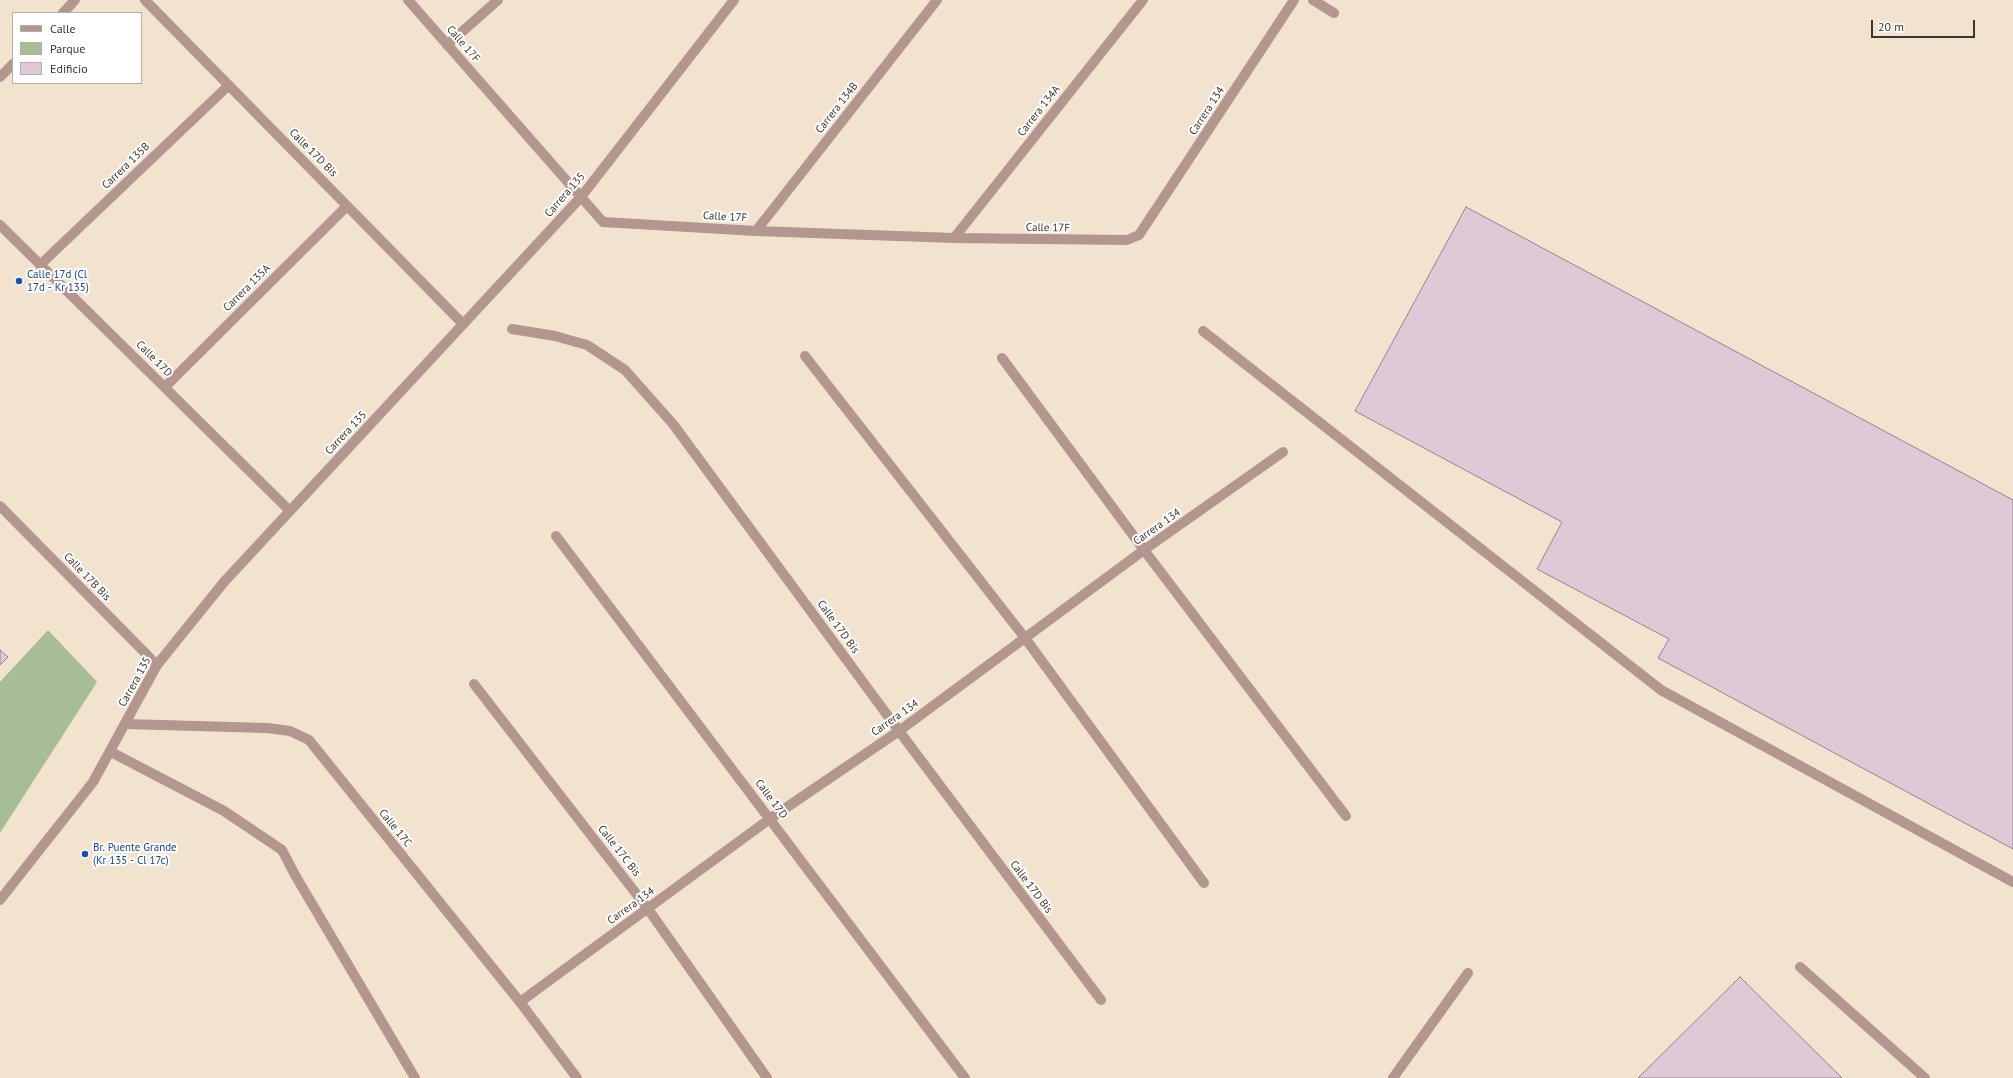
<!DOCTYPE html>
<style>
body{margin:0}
#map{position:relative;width:2013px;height:1078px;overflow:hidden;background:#f1e3ce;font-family:"PT Sans",sans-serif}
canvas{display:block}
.legend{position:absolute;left:12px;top:12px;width:130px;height:72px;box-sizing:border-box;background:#fff;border:1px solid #b1aeab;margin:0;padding:5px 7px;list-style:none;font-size:12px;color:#3b352d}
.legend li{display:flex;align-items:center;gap:8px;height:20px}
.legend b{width:20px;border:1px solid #b1aeab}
.scale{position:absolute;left:1871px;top:20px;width:104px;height:18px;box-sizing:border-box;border:2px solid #3b352d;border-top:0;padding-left:5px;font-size:12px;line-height:14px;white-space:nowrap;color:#3b352d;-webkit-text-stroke:3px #fff;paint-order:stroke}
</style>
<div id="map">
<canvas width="2013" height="1078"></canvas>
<ul class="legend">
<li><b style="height:5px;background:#b3968e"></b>Calle</li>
<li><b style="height:11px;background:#a6bd95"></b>Parque</li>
<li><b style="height:11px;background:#dfc9d6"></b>Edificio</li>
</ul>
<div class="scale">20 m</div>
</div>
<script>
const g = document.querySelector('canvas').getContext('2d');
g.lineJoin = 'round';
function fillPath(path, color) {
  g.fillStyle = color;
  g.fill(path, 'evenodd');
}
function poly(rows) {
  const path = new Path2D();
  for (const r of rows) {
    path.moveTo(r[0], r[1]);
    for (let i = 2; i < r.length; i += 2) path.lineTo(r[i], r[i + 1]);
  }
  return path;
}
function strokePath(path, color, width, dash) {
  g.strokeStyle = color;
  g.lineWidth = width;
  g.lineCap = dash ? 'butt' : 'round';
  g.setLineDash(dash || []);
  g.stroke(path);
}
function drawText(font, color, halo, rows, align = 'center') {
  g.font = font + ' "PT Sans",sans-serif';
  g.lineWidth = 4;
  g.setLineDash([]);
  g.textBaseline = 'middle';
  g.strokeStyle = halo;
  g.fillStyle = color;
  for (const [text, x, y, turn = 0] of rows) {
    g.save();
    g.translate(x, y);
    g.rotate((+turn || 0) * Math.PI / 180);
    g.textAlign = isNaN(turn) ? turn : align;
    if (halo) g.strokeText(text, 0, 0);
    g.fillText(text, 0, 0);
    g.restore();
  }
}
const green = poly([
 [48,630,97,682,0,833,0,682]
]);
const building = poly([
 [1466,207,2013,500,2013,849,1658,658,1669,639,1537,569,1562,522,1355,411,1466,207],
 [0,650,8,657,0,665,0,650],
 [1740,977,1842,1078,1638,1078,1740,977]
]);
const service = poly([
 [111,752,224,811,282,850,295,875,415,1078],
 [1800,967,1925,1078],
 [1393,1078,1468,973]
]);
const minor = poly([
 [145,0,463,324],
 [734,0,581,197,603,222,756,231,954,238,1127,240,1139,235,1294,0],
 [1313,0,1334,13],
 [63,13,75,0],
 [447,45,498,0],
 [0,77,13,64],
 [756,231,937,0],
 [954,238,1143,0],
 [40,265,229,85],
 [512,329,555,336,587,345,625,370,673,424,899,731,1101,1000],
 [1203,331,1661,690,2013,882],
 [805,356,1025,638,1204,883],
 [1002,358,1144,550,1346,816],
 [165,387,347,206],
 [0,506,157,665],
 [556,536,965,1078],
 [474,684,648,909,767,1078],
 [125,724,267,728,290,731,309,740,520,1002,577,1078],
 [520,1002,771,818,899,731,1144,550,1283,452]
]);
const tertiary = poly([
 [0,225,290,511],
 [0,900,93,782,157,665,224,582,581,197,408,0]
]);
const markers = [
 [19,281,4,"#1a4fb4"],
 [85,854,4,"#1a4fb4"]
];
const streetNames = [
 ["Calle 17F",463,44,49],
 ["Carrera 134B",837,108,-52],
 ["Carrera 134A",1039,111,-52],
 ["Carrera 134",1207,111,-57],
 ["Calle 17D Bis",313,153,45],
 ["Carrera 135B",126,166,-44],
 ["Carrera 135",565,195,-49],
 ["Calle 17F",725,217,3],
 ["Calle 17F",1048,228,1],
 ["Carrera 135A",247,288,-45],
 ["Calle 17D",154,359,45],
 ["Carrera 135",346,433,-47],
 ["Carrera 134",1157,527,-35],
 ["Calle 17B Bis",87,577,46],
 ["Calle 17D Bis",838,627,54],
 ["Carrera 135",135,682,-61],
 ["Carrera 134",895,718,-35],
 ["Calle 17D",771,799,53],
 ["Calle 17C",395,828,51],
 ["Calle 17C Bis",619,851,52],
 ["Calle 17D Bis",1031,887,53],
 ["Carrera 134",631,906,-36]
];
const transitNames = [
 ["Calle 17d (Cl",27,275],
 ["17d - Kr 135)",27,288],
 ["Br. Puente Grande",93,848],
 ["(Kr 135 - Cl 17c)",93,861]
];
fillPath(green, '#a6bd95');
fillPath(building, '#dfc9d6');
strokePath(building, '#96818e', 1);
strokePath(service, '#b3968e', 10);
strokePath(minor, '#b3968e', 10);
strokePath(tertiary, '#b3968e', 10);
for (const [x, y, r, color] of markers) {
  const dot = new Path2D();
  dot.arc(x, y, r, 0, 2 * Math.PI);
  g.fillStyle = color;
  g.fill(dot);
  strokePath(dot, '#fff', 1.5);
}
drawText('11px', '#3b352d', '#fff', streetNames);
drawText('11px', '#164399', '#fff', transitNames, 'left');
</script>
